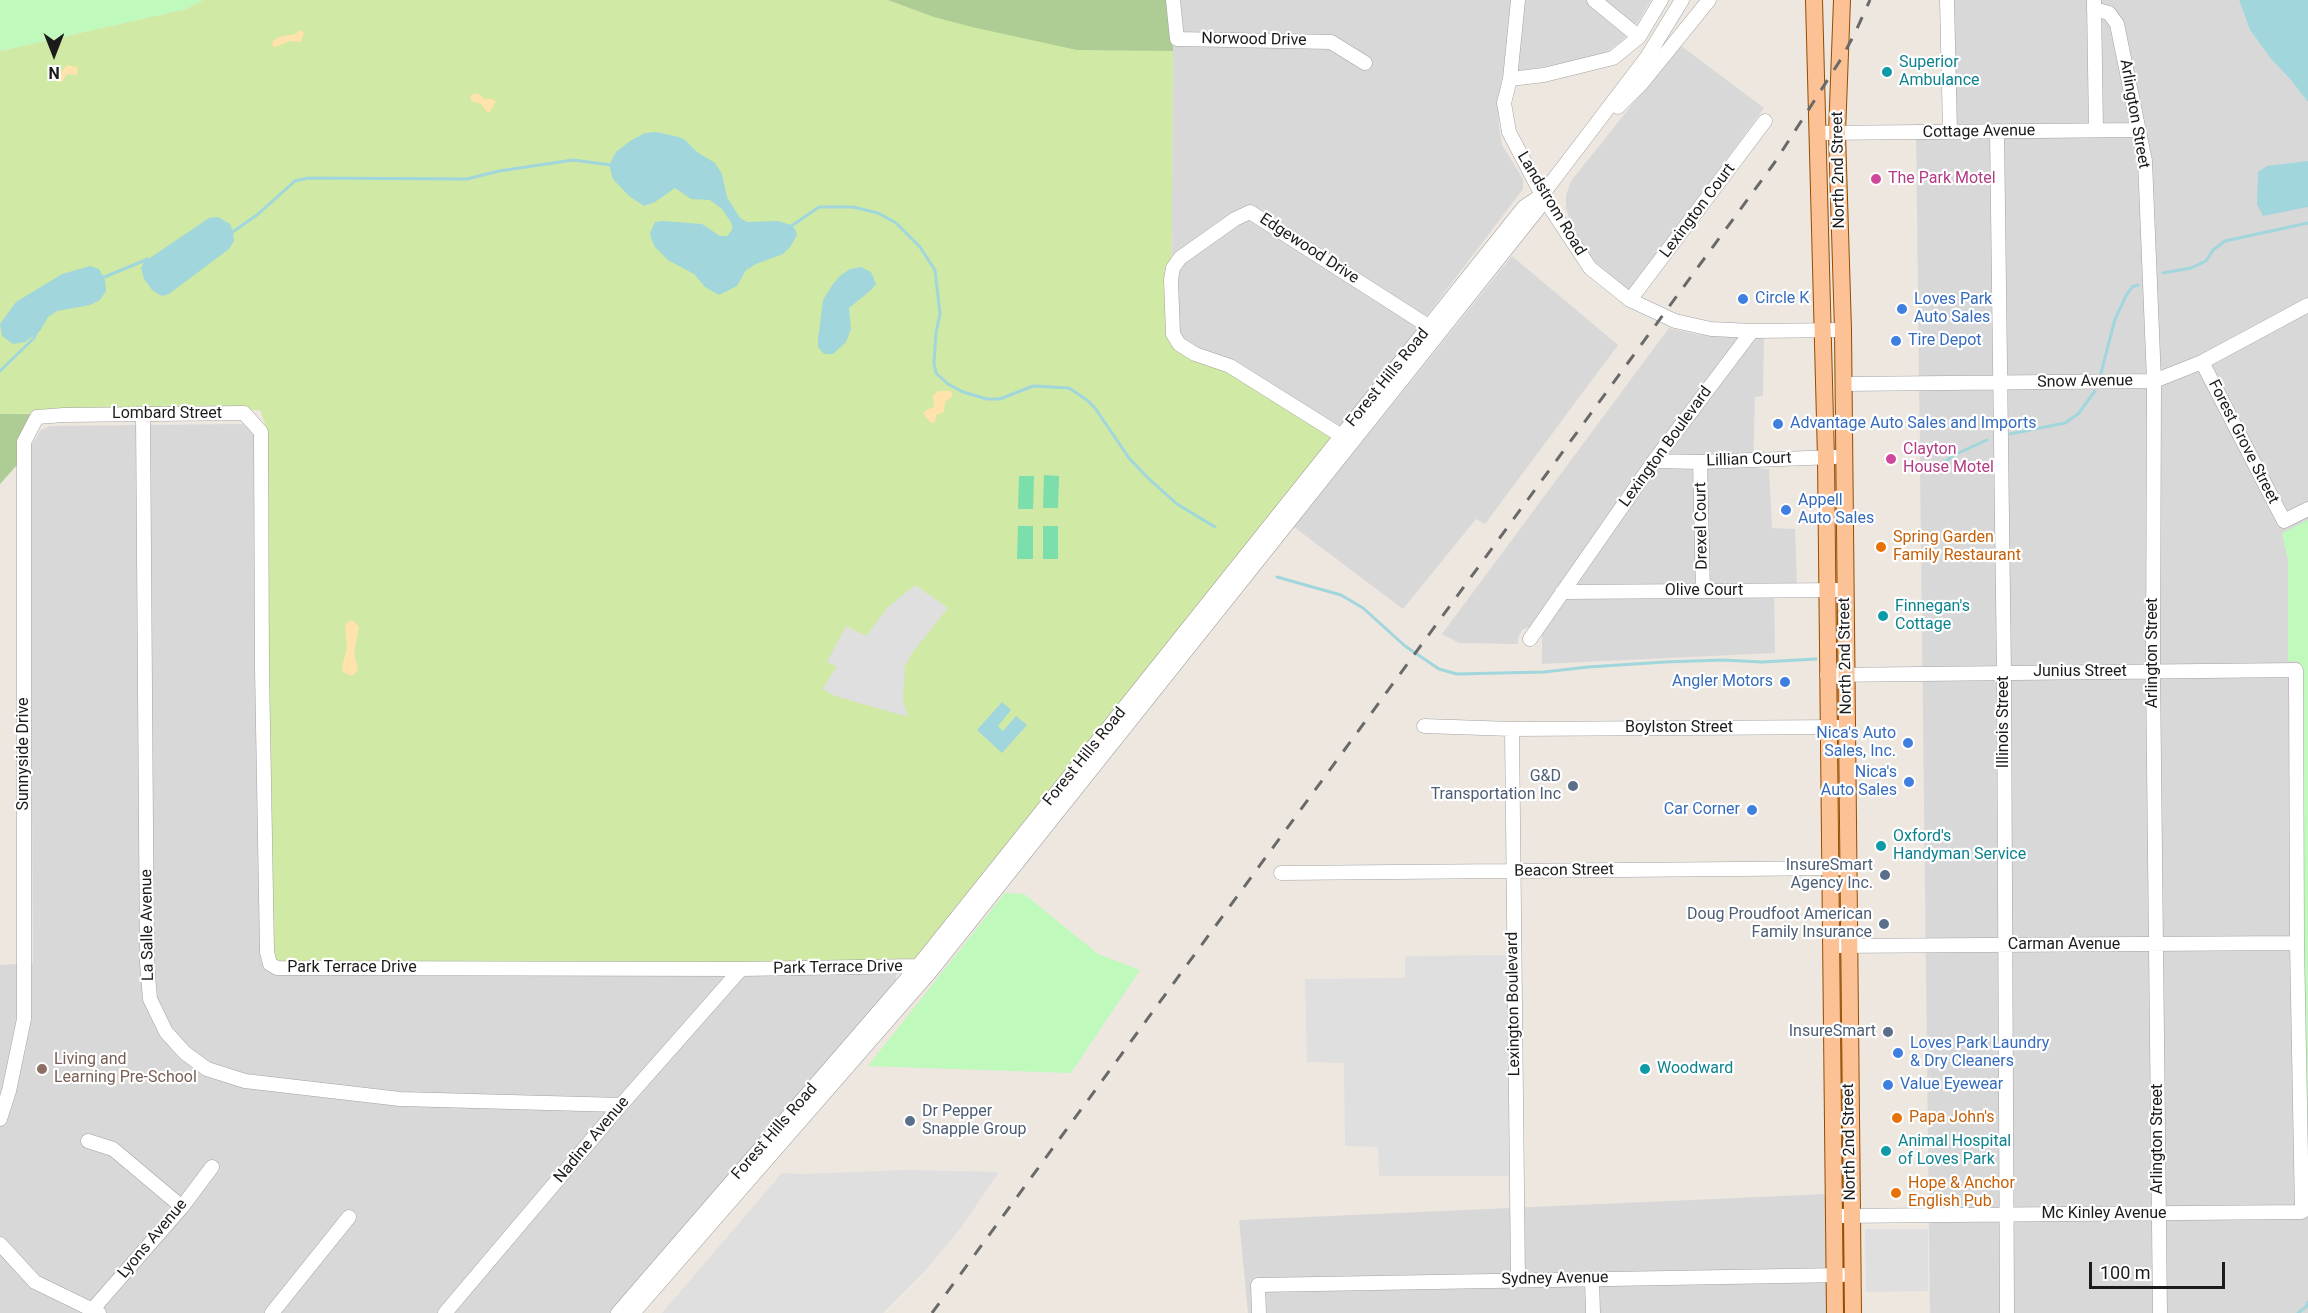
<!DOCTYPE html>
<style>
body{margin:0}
#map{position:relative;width:2308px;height:1313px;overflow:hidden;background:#ede7e0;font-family:Roboto,sans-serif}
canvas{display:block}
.north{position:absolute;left:24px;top:24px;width:60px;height:60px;-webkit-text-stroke:4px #fff;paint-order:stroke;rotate:180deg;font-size:16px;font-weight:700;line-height:24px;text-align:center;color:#1b1b1b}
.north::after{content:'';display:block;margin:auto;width:21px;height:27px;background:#1b1b1b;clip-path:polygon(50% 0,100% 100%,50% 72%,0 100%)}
.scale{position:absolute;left:2089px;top:1262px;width:136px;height:27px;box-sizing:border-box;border:3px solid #1b1b1b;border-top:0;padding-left:8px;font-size:18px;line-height:21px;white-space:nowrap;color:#1b1b1b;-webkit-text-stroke:4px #fff;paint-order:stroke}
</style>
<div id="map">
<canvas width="2308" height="1313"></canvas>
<div class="north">N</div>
<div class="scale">100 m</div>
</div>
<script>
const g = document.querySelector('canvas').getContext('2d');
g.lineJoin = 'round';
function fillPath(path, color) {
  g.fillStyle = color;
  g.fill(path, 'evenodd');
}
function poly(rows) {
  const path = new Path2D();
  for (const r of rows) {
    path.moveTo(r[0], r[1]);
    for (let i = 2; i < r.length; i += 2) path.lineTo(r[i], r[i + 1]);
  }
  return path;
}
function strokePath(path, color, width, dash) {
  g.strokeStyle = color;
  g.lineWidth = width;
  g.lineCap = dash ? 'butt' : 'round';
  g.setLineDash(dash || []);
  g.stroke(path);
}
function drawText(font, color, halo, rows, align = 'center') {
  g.font = font + ' Roboto,sans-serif';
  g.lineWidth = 4.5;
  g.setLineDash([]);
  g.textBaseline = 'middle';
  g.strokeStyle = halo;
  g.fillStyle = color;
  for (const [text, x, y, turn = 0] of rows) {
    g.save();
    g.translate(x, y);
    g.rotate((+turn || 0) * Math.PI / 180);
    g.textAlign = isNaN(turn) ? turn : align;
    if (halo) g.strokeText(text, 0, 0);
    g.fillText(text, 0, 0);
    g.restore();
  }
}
const residential = poly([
 [1171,0,1651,0,1638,22,1621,42,1605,53,1563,64,1503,73,1498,104,1499,127,1502,145,1523,179,1523,189,1337,434,1171,340,1173,51],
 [1940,0,2239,0,2250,30,2271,59,2290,79,2308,102,2308,520,2282,534,2288,559,2289,661,2300,661,2308,1164,2308,1313,1930,1313,1916,124,1944,125],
 [1680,45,1764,108,1629,292,1598,266,1582,245,1570,222,1566,208,1566,195,1571,181],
 [1512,256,1618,345,1485,524,1476,519,1403,609,1294,527],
 [1669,328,1699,335,1764,338,1763,396,1755,397,1753,468,1769,469,1772,528,1795,529,1797,585,1774,586,1775,653,1542,664,1542,636,1529,627,1522,630,1518,638,1518,644,1459,643,1442,634],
 [242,424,256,432,260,444,260,952,262,963,267,970,277,974,894,970,896,975,896,981,891,988,610,1313,0,1313,0,965,33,963,30,457,31,446,41,430,50,426],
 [1827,1194,1828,1313,1248,1313,1239,1220]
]);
const grass = poly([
 [203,0,1171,0,1173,51,1171,340,1337,434,914,965,266,970,267,429,260,410,0,414,0,51,186,9]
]);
const forest = poly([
 [888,0,1171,0,1173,51,1077,50,972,27,934,17],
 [0,414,32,414,21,437,17,465,0,484]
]);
const sand = poly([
 [301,30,304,33,301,42,290,41,276,47,272,46,273,41,279,37,295,34],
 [67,65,77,67,78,73,75,75,67,74,62,82,48,78,49,70,54,70,59,74],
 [478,93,484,99,492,99,496,101,490,112,487,112,481,104,471,101,471,95],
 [938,391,951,391,953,396,945,402,944,412,936,415,935,422,931,423,923,414,926,410,934,407,933,396],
 [353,620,359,627,354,653,358,670,352,676,343,672,342,666,347,649,345,626,349,621]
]);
const park = poly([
 [0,0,203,0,186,9,0,51],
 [2308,520,2308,1164,2306,1164,2300,662,2288,661,2288,559,2282,533],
 [1005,893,1024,894,1098,954,1140,970,1071,1073,868,1066]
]);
const pitch = poly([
 [1044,475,1059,476,1058,508,1043,508],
 [1019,476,1034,476,1033,509,1018,509],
 [1018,526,1033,526,1033,559,1017,559],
 [1043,526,1058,526,1058,559,1043,559]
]);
const parking = poly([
 [915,585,948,608,912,653,905,666,903,701,908,717,835,696,822,689,837,667,827,662,846,626,866,636,888,607],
 [1513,955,1516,1176,1379,1176,1378,1147,1345,1146,1344,1063,1307,1062,1305,979,1405,978,1405,956],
 [908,1170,999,1172,962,1226,926,1270,883,1313,662,1313,782,1173,802,1174],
 [1865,1229,1928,1229,1928,1291,1866,1292]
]);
const water = poly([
 [2239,0,2308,0,2308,102,2290,79,2271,59,2250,30],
 [656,132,679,137,685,140,697,152,715,163,722,174,727,197,740,218,747,222,778,221,791,225,795,229,797,235,790,247,783,254,756,264,746,270,737,286,719,295,705,287,694,274,668,260,655,247,651,238,650,233,655,222,662,221,702,224,720,236,727,236,732,230,732,224,722,209,710,200,691,199,675,188,655,202,644,206,629,196,613,179,609,165,616,152,630,141,645,133],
 [2308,161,2308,207,2263,216,2257,204,2258,172,2267,166],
 [218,217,230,224,233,232,234,241,229,249,169,294,162,296,153,291,144,279,141,268,144,262,209,218],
 [90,266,99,269,105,280,106,291,100,300,90,305,57,311,48,317,40,331,25,342,13,344,2,336,0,324,16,302,62,274],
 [861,267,871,272,876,284,870,291,849,308,851,329,846,342,833,354,824,354,818,347,818,339,823,300,833,284,840,276,850,269],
 [1002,702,1011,710,998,726,1003,731,1016,716,1027,725,1002,753,977,730]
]);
const stream = poly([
 [790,227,819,207,853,207,878,213,896,223,920,247,935,270,940,314,936,333,934,363,936,373,948,384,963,392,987,399,1000,399,1033,386,1069,388,1087,400,1095,408,1129,458,1149,479,1177,504,1215,527],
 [231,233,257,215,295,181,308,178,467,179,499,171,573,160,611,165],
 [2163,273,2191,268,2206,261,2213,250,2225,241,2308,223],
 [102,278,148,259],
 [0,371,34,338,37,331],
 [2101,373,2115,319,2126,296,2132,287,2138,285],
 [2010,434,2065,423,2078,414,2095,391],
 [1931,471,1956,454,1987,440],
 [1277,577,1341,595,1363,608,1405,646,1439,669,1457,674,1544,672,1588,667,1665,662,1723,660,1762,662,1816,659],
 [2298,1313,2306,1307,2308,1302]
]);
const minor = poly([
 [1173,0,1177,39,1331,42,1365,63],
 [1518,0,1510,79,1504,103,1509,132,1542,195,1590,268,1630,300,1675,321,1711,329,1752,331,1843,330],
 [1594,0,1639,37],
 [1947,0,1950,132],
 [2094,2,2096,130],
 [2094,9,2109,13,2117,24,2145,161,2154,381,2153,671,2160,1313],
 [1510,79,1544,75,1613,58,1639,37,1661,0],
 [1618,107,1641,84,1709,0],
 [1997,131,2004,673,2007,1313],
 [1818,133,2139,130],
 [1630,300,1765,121],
 [2202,362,2284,521,2308,509],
 [1843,384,2154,381,2202,362,2308,305],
 [143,415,147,963,150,999,166,1032,185,1053,207,1069,245,1081,400,1099,621,1105],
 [1348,440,1230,366,1195,354,1179,344,1173,334,1171,280,1173,268,1180,258,1235,219,1250,212,1436,331],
 [1654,461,1700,462,1835,457],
 [1700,462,1703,591],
 [1562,592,1846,590],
 [1530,639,1654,461,1752,331],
 [1827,675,2296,670,2297,943,2302,1212,1834,1216],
 [1424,726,1512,729,1847,727],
 [1512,729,1518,1280],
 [1281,873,1848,868],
 [1832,946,2297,943],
 [0,1119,9,1091,24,1019,24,442,37,417,64,415,244,413,261,432,262,668,267,952,270,964,277,968,741,969,918,966,931,971],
 [88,1141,113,1149,182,1207],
 [0,1244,35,1282,99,1313],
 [1592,1279,1593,1313],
 [92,1310,182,1207,212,1167],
 [272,1313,349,1217],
 [445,1313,621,1105,741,969],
 [618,1313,918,966,1524,207,1542,195,1647,57,1682,0],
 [633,1313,931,971,1538,209,1542,195],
 [1259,1313,1258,1285,1843,1275]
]);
const major = poly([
 [1814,0,1826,458,1835,1313],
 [1842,0,1837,133,1843,330,1853,1313]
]);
const rail = poly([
 [932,1313,1775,162,1841,59,1854,35,1870,0]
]);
const markers = [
 [1887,72,6,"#0f9aa8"],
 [1876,179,6,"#d1479c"],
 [1743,299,6,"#3f7fe0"],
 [1902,309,6,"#3f7fe0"],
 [1896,341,6,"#3f7fe0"],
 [1778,424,6,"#3f7fe0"],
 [1891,459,6,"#d1479c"],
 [1786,510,6,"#3f7fe0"],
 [1881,547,6,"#e8710a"],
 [1883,616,6,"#0f9aa8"],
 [1785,682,6,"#3f7fe0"],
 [1908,743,6,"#3f7fe0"],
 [1909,782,6,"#3f7fe0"],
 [1573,786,6,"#5c6f8a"],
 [1752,810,6,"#3f7fe0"],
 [1881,846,6,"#0f9aa8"],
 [1885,875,6,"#5c6f8a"],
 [1884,924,6,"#5c6f8a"],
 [1888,1032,6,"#5c6f8a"],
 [1898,1053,6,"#3f7fe0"],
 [42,1069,6,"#8d6e63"],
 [1645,1069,6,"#0f9aa8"],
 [1888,1085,6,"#3f7fe0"],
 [1897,1118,6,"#e8710a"],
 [910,1121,6,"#5c6f8a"],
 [1886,1151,6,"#0f9aa8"],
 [1896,1193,6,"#e8710a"]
];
const streetNames = [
 ["Norwood Drive",1254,40,1],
 ["Arlington Street",2134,114,80],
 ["Cottage Avenue",1979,132,-1],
 ["North 2nd Street",1839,170,-91],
 ["Landstrom Road",1551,204,59],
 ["Lexington Court",1698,211,-53],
 ["Edgewood Drive",1309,249,33],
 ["Forest Hills Road",1388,378,-51],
 ["Snow Avenue",2085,382,-1],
 ["Lombard Street",167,414],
 ["Forest Grove Street",2243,442,63],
 ["Lexington Boulevard",1666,447,-54],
 ["Lillian Court",1749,460,-2],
 ["Drexel Court",1702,526,-91],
 ["Olive Court",1704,591],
 ["Arlington Street",2153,653,-90],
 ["North 2nd Street",1846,656,-91],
 ["Junius Street",2080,672],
 ["Illinois Street",2004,722,-90],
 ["Boylston Street",1679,728],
 ["Sunnyside Drive",24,754,-90],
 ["Forest Hills Road",1085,757,-51],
 ["Beacon Street",1564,871,-1],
 ["La Salle Avenue",148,925,-91],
 ["Carman Avenue",2064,945],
 ["Park Terrace Drive",352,968],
 ["Park Terrace Drive",838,968,-1],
 ["Lexington Boulevard",1514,1004,-91],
 ["Forest Hills Road",775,1132,-49],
 ["Arlington Street",2158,1139,-90],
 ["Nadine Avenue",592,1140,-50],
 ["North 2nd Street",1850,1142,-91],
 ["Mc Kinley Avenue",2104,1214],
 ["Lyons Avenue",153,1239,-50],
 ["Sydney Avenue",1555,1279,-1]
];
const cultureNames = [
 ["Superior",1899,63],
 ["Ambulance",1899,81],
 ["Finnegan's",1895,607],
 ["Cottage",1895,625],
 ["Oxford's",1893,837],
 ["Handyman Service",1893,855],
 ["Woodward",1657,1069],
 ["Animal Hospital",1898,1142],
 ["of Loves Park",1898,1160]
];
const hotelNames = [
 ["The Park Motel",1888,179],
 ["Clayton",1903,450],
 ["House Motel",1903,468]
];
const shopNames = [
 ["Circle K",1755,299],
 ["Loves Park",1914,300],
 ["Auto Sales",1914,318],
 ["Tire Depot",1908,341],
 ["Advantage Auto Sales and Imports",1790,424],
 ["Appell",1798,501],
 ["Auto Sales",1798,519],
 ["Angler Motors",1773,682,"right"],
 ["Nica's Auto",1896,734,"right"],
 ["Sales, Inc.",1896,752,"right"],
 ["Nica's",1897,773,"right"],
 ["Auto Sales",1897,791,"right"],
 ["Car Corner",1740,810,"right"],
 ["Loves Park Laundry",1910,1044],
 ["& Dry Cleaners",1910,1062],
 ["Value Eyewear",1900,1085]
];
const foodNames = [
 ["Spring Garden",1893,538],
 ["Family Restaurant",1893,556],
 ["Papa John's",1909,1118],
 ["Hope & Anchor",1908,1184],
 ["English Pub",1908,1202]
];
const serviceNames = [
 ["G&D",1561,777],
 ["Transportation Inc",1561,795],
 ["InsureSmart",1873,866],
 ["Agency Inc.",1873,884],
 ["Doug Proudfoot American",1872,915],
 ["Family Insurance",1872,933],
 ["InsureSmart",1876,1032],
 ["Dr Pepper",922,1112,"left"],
 ["Snapple Group",922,1130,"left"]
];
const educationNames = [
 ["Living and",54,1060],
 ["Learning Pre-School",54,1078]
];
fillPath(residential, '#d9d8d8');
fillPath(grass, '#d0e9a5');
fillPath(forest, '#adcd94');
fillPath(sand, '#ffe2ac');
fillPath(park, '#bff9bb');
fillPath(pitch, '#7cdeaa');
fillPath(parking, '#dfdfdf');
fillPath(water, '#a0d6dc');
strokePath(stream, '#a0d6dc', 3);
strokePath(minor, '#a2a2a2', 15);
strokePath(major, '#924d00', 18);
strokePath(minor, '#fff', 14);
strokePath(major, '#fcc296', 16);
strokePath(rail, '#696969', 3, [12, 12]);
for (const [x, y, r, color] of markers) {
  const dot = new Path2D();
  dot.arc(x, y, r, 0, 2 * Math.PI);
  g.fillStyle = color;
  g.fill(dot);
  strokePath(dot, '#fff', 2);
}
drawText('16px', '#1b1b1b', '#fff', streetNames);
drawText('16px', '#0d838f', '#fff', cultureNames, 'left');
drawText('16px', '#b23c85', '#fff', hotelNames, 'left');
drawText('16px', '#366cbe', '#fff', shopNames, 'left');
drawText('16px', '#c56008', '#fff', foodNames, 'left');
drawText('16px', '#4e5e75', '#fff', serviceNames, 'right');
drawText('16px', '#785e54', '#fff', educationNames, 'left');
</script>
